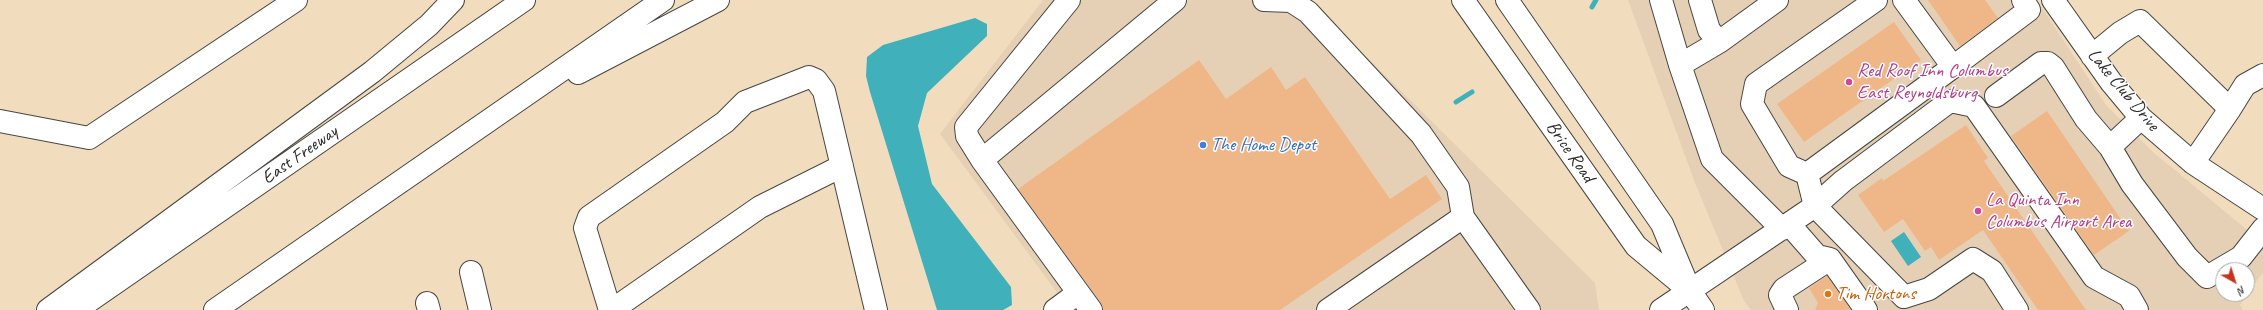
<!DOCTYPE html>
<style>
body{margin:0}
#map{position:relative;width:2263px;height:310px;overflow:hidden;background:#f1ddbd;font-family:Caveat,sans-serif}
canvas{display:block}
.north{position:absolute;left:2215px;top:262px;width:40px;height:40px;box-sizing:border-box;background:#fff;border:1px solid #aaa;border-radius:50%;rotate:141deg;font-size:11px;font-weight:700;line-height:16px;text-align:center;color:#2b2b2b}
.north::after{content:'';display:block;margin:auto;width:14px;height:18px;background:#c8321e;clip-path:polygon(50% 0,100% 100%,50% 72%,0 100%)}
</style>
<div id="map">
<canvas width="2263" height="310"></canvas>
<div class="north">N</div>
</div>
<script>
const g = document.querySelector('canvas').getContext('2d');
g.lineJoin = 'round';
function fillPath(path, color) {
  g.fillStyle = color;
  g.fill(path, 'evenodd');
}
function poly(rows) {
  const path = new Path2D();
  for (const r of rows) {
    path.moveTo(r[0], r[1]);
    for (let i = 2; i < r.length; i += 2) path.lineTo(r[i], r[i + 1]);
  }
  return path;
}
function strokePath(path, color, width, dash) {
  g.strokeStyle = color;
  g.lineWidth = width;
  g.lineCap = dash ? 'butt' : 'round';
  g.setLineDash(dash || []);
  g.stroke(path);
}
function drawText(font, color, halo, rows, align = 'center') {
  g.font = font + ' Caveat,sans-serif';
  g.lineWidth = 3;
  g.setLineDash([]);
  g.textBaseline = 'middle';
  g.strokeStyle = halo;
  g.fillStyle = color;
  for (const [text, x, y, turn = 0] of rows) {
    g.save();
    g.translate(x, y);
    g.rotate((+turn || 0) * Math.PI / 180);
    g.textAlign = isNaN(turn) ? turn : align;
    if (halo) g.strokeText(text, 0, 0);
    g.fillText(text, 0, 0);
    g.restore();
  }
}
const built = poly([
 [1043,0,1309,0,1595,283,1599,310,1070,310,940,134],
 [1628,0,2037,0,2106,105,2153,152,2263,243,2263,272,2240,305,2243,310,1751,310,1744,301,1695,183],
 [2223,270,2247,270,2247,294,2223,294]
]);
const water = poly([
 [975,18,987,24,987,36,927,93,918,126,932,184,1011,287,1012,305,1003,310,937,310,870,92,866,76,867,57,883,45],
 [1904,232,1921,257,1908,266,1891,241]
]);
const stream = poly([
 [1592,7,1596,0],
 [1456,102,1472,92]
]);
const building = poly([
 [1928,0,1985,0,1998,18,1960,46],
 [1894,22,1921,60,1804,142,1777,104],
 [1199,60,1226,99,1271,67,1286,90,1305,77,1390,199,1426,175,1442,199,1280,310,1103,310,1101,303,1018,189],
 [2047,111,2129,231,2094,255,2011,136],
 [1966,125,1988,158,1984,161,2086,310,2038,310,1983,230,1939,260,1931,247,1925,251,1903,219,1884,232,1858,195,1882,178,1883,181],
 [1827,276,1851,310,1815,310,1818,303,1809,288]
]);
const minor = poly([
 [1069,0,966,127,967,136,982,160,1091,310],
 [1264,0,1291,1,1308,12,1421,134,1458,187,1463,217,1529,310],
 [1661,0,1680,65],
 [1700,0,1709,30,1719,42,1777,0],
 [1904,0,1953,67,1807,174,1815,206,1904,297,1929,289,1973,259,1992,271,2017,310],
 [2053,0,2111,82,2141,118,2193,163,2263,209],
 [1719,42,1680,65,1712,159,1782,229],
 [2092,56,2120,33,2140,21,2230,109,2245,85,2263,75],
 [1953,67,2029,10,2023,0],
 [1996,96,2041,63,2048,63,2053,67,2086,119,2110,147],
 [2141,118,2110,147,2132,184,2187,257,2207,277,2241,257,2263,229],
 [0,121,89,138,296,0],
 [982,160,1175,0],
 [2193,163,2230,109],
 [1807,174,1789,166,1752,104,1756,84,1876,0],
 [1789,224,1817,256,1830,259,1866,310],
 [471,272,480,310],
 [427,303,429,310],
 [610,310,585,228,589,217,725,122,745,102,809,77,816,80,824,91,876,310],
 [612,310,760,207,842,166],
 [1055,310,1078,293],
 [1328,310,1463,217],
 [1661,310,1815,206,1843,181,1950,101,1974,106,2094,277,2129,296,2137,310],
 [1787,310,1780,295,1784,289,1830,259]
]);
const major = poly([
 [1463,0,1636,246,1690,291],
 [1507,0,1662,224,1690,291,1703,310]
]);
const highway = poly([
 [578,73,718,0],
 [48,310,372,72,429,25,453,0],
 [76,310,524,0],
 [215,310,663,0]
]);
const markers = [
 [1849,82,4,"#d1479c"],
 [1203,145,4,"#3f7fe0"],
 [1978,211,4,"#d1479c"],
 [1828,294,4,"#e8710a"]
];
const hotelNames = [
 ["Red Roof Inn Columbus",1857,71],
 ["East Reynoldsburg",1857,93],
 ["La Quinta Inn",1986,200],
 ["Columbus Airport Area",1986,222]
];
const streetNames = [
 ["Lake Club Drive",2123,90,50],
 ["Brice Road",1570,152,55],
 ["East Freeway",300,155,-35]
];
const shopNames = [
 ["The Home Depot",1211,145]
];
const foodNames = [
 ["Tim Hortons",1836,294]
];
fillPath(built, '#e6d0b5');
fillPath(water, '#40b0ba');
strokePath(stream, '#40b0ba', 5);
fillPath(building, '#efb788');
strokePath(minor, '#494641', 24);
strokePath(major, '#494641', 24);
strokePath(highway, '#494641', 24);
strokePath(minor, '#fff', 22);
strokePath(major, '#fff', 22);
strokePath(highway, '#fff', 22);
for (const [x, y, r, color] of markers) {
  const dot = new Path2D();
  dot.arc(x, y, r, 0, 2 * Math.PI);
  g.fillStyle = color;
  g.fill(dot);
  strokePath(dot, '#fff', 1.5);
}
drawText('19px', '#b23c85', '#fff', hotelNames, 'left');
drawText('19px', '#2b2b2b', '#fff', streetNames);
drawText('19px', '#366cbe', '#fff', shopNames, 'left');
drawText('19px', '#c56008', '#fff', foodNames, 'left');
</script>
